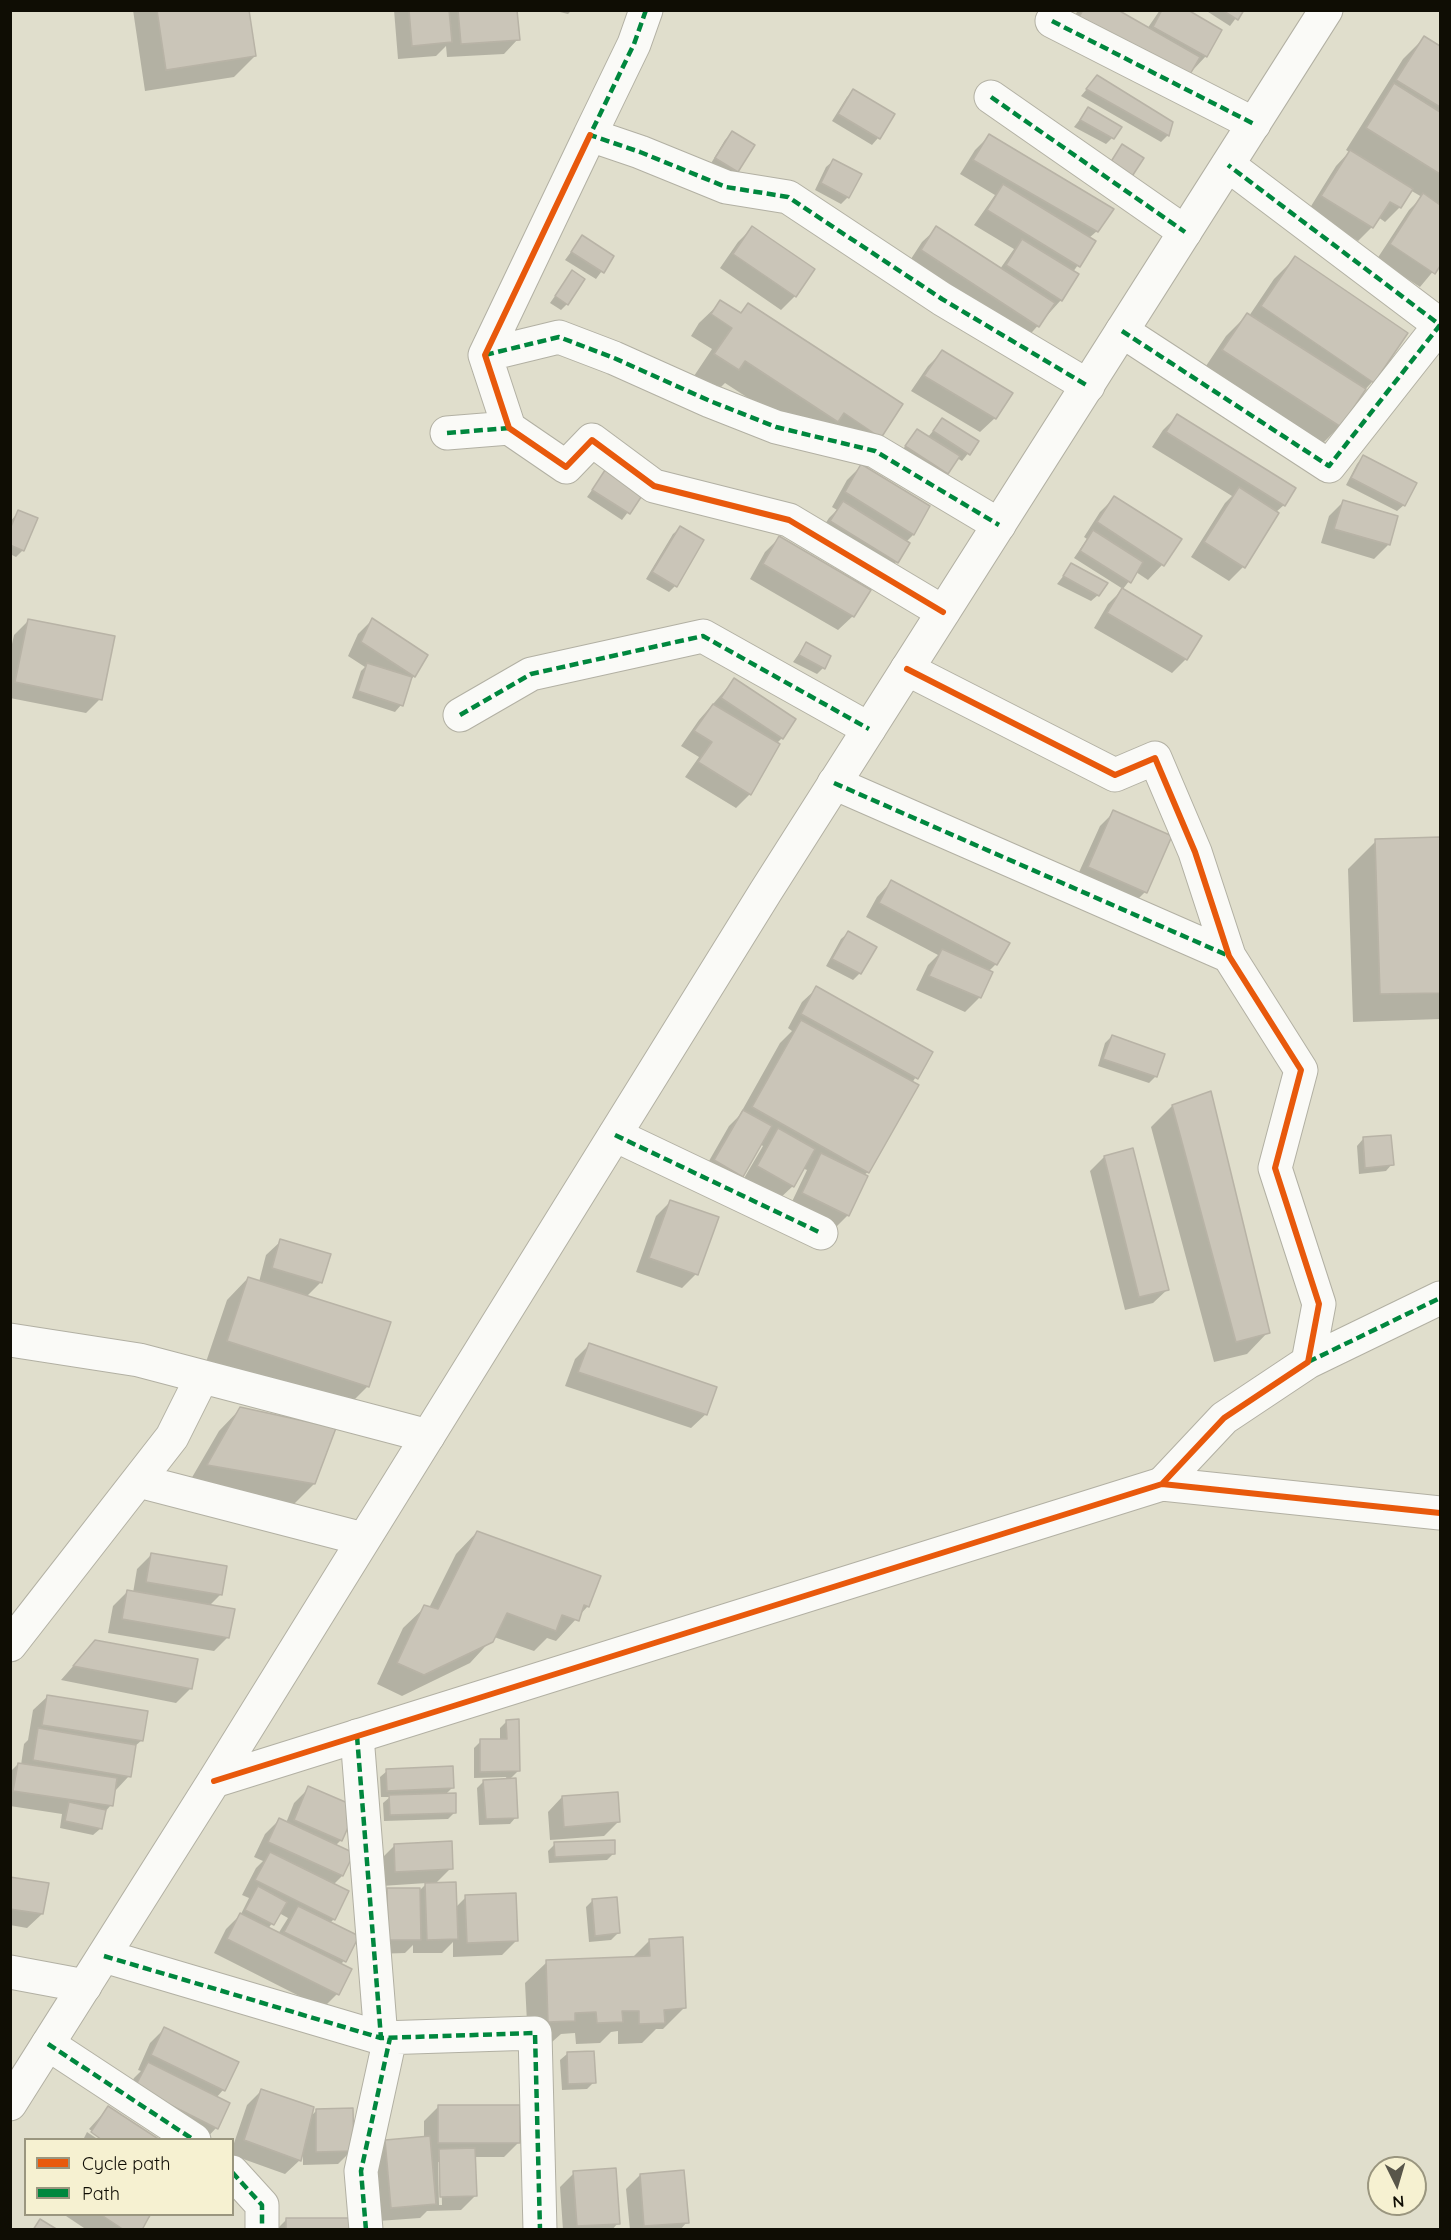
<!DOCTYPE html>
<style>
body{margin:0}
#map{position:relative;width:1451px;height:2240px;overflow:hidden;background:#e0decc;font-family:Quicksand,sans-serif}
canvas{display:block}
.frame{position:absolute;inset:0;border:12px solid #0f0d04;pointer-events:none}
.legend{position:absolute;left:24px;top:2138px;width:210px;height:78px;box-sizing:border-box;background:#f6f1d1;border:2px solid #9a967f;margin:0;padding:8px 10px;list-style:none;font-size:18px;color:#0f0d04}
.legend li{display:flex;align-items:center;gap:12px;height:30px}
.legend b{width:30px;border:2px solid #9a967f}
.north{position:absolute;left:1367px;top:2156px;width:60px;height:60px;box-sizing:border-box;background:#f6f1d1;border:2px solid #9a967f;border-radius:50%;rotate:175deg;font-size:16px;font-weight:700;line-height:24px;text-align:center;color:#0f0d04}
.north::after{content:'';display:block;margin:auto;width:21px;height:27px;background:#58564a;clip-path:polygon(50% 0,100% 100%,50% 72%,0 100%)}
</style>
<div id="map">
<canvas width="1451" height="2240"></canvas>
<div class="frame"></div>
<ul class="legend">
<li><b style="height:8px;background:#e8590c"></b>Cycle path</li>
<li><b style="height:8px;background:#00873e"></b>Path</li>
</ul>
<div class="north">N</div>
</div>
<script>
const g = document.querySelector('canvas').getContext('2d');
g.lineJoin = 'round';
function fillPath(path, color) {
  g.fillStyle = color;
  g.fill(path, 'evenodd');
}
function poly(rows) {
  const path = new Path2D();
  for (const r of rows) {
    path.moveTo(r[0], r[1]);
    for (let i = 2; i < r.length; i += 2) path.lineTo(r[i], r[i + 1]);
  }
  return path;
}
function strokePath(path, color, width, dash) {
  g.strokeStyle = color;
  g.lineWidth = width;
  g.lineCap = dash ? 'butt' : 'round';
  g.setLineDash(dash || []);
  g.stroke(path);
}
const shadow = poly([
 [133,10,248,10,255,56,234,77,145,91],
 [394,10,516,10,518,39,504,54,447,57,446,46,436,56,398,59],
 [552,10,572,10,568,14],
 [1078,10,1115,10,1147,29,1160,10,1184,10,1206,56,1192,71,1064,36],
 [1205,10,1242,10,1230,26],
 [1424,38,1440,47,1440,263,1420,287,1377,259,1409,210,1422,197,1410,190,1400,207,1385,222,1378,217,1372,227,1358,241,1308,211,1336,166,1349,152,1346,150,1403,59],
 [1091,84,1171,123,1168,135,1161,142,1081,96],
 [853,91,893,114,878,138,872,145,832,121,847,97],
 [1088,109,1112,138,1106,144,1074,127],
 [732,133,737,171,730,178,710,165,725,140],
 [989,136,1097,231,1089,238,1094,242,1073,272,1061,300,1024,341,907,265,922,242,937,228,1000,269,1014,249,974,225,995,195,960,174,975,150],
 [833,161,848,197,841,204,815,190,826,167],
 [752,228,795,296,781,310,720,268,738,242],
 [582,237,612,257,596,279,565,260],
 [1295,258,1406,333,1372,382,1361,394,1340,426,1319,447,1202,372,1226,336,1247,315,1249,316,1274,279],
 [572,272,567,304,561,310,550,303],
 [721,302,739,314,748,305,880,437,816,442,725,383,717,391,694,376,712,349,691,336,699,323],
 [942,352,995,418,980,432,911,391,928,366],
 [1177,416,1284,505,1276,512,1277,513,1243,567,1229,581,1191,557,1225,503,1232,496,1152,447,1163,430],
 [942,420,977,442,962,461,957,458,940,480,900,453,917,431,928,437],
 [1363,457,1404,505,1397,511,1346,485,1357,464],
 [861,466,928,507,913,535,906,542,908,544,896,562,882,576,817,536,829,518,837,510,832,507,847,480],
 [607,469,643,492,622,520,587,497],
 [1114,498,1179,540,1162,565,1148,580,1136,572,1123,589,1074,558,1087,539,1084,537,1100,512],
 [1343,502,1397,517,1388,545,1374,559,1321,543,1329,516],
 [19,511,23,550,16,557,10,554,10,522],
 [680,528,675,586,669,592,646,579,673,534],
 [779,538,853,616,838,630,750,579,765,552],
 [1072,565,1098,595,1091,601,1057,584],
 [1122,590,1186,659,1172,673,1094,628,1108,604],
 [29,620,100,699,86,713,10,698,10,653,14,635],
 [372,620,414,676,410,681,401,705,395,712,352,698,361,671,365,667,348,656,358,634],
 [806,644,823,668,817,674,793,662],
 [734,680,782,738,776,744,750,794,736,808,685,777,699,757,681,746,699,720],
 [1114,812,1145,892,1131,906,1075,881,1100,826],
 [1440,838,1440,1019,1353,1022,1348,869,1376,841],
 [891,882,996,964,988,972,991,973,979,998,965,1012,916,990,928,965,938,955,866,917,877,897],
 [848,933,860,973,853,980,826,966,841,939],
 [817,988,931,1053,912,1083,868,1172,864,1175,848,1215,834,1229,789,1208,807,1170,802,1168,793,1186,778,1200,743,1180,763,1146,760,1144,742,1176,728,1190,701,1175,729,1126,739,1116,780,1043,792,1031,788,1028,802,1002],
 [1112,1036,1156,1076,1149,1083,1098,1066,1105,1043],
 [1172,1106,1268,1332,1247,1354,1214,1362,1151,1127],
 [1363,1139,1392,1164,1386,1171,1359,1174,1357,1146],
 [1104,1157,1168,1289,1153,1303,1125,1310,1090,1171],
 [670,1202,696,1274,682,1288,636,1272,656,1216],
 [281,1241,321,1282,306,1297,368,1386,347,1407,206,1362,227,1300,248,1278,259,1282,266,1255],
 [589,1345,706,1414,691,1428,565,1386,575,1359],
 [240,1409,314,1484,293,1505,187,1486,219,1431],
 [477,1532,588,1606,556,1641,547,1638,534,1651,494,1637,470,1663,402,1696,377,1684,403,1628,425,1607,429,1608,456,1554],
 [151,1555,221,1594,209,1606,228,1637,214,1651,108,1633,113,1606,127,1592,133,1593,137,1569],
 [95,1641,190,1689,176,1703,61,1680],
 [48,1696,142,1740,134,1747,129,1776,115,1791,111,1805,104,1813,100,1829,93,1835,60,1828,62,1814,10,1806,10,1772,18,1764,21,1765,24,1744,28,1740,33,1710],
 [507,1721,519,1770,509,1780,516,1817,510,1824,479,1825,477,1788,484,1781,507,1780,506,1777,474,1778,474,1748,481,1741,500,1740,500,1728],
 [387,1771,453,1787,445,1795,455,1812,448,1819,384,1821,383,1803,390,1797,381,1797,380,1777],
 [309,1788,341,1840,335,1846,352,1853,342,1876,333,1885,334,1919,330,1923,357,1937,341,1965,337,1994,323,2008,214,1953,226,1929,241,1914,249,1898,242,1895,256,1868,263,1861,254,1857,265,1834,279,1820,286,1823,294,1803],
 [279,1913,288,1918,278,1934,268,1929],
 [562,1797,618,1822,604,1836,550,1840,548,1812],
 [555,1844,614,1853,607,1860,549,1863,548,1851],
 [394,1846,451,1868,435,1884,455,1908,466,1897,516,1941,502,1955,453,1957,453,1942,442,1953,413,1953,413,1945,405,1953,374,1954,373,1904,387,1890,418,1892,427,1883,381,1886,380,1860],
 [10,1878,42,1914,27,1928,10,1925],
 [593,1900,618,1933,611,1940,589,1942,586,1907],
 [650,1940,684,2008,663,2029,656,2029,642,2043,618,2044,618,2031,611,2032,600,2043,576,2044,575,2033,561,2034,552,2042,528,2043,525,1983,547,1962,632,1958],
 [165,2028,223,2090,216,2098,216,2128,205,2140,122,2101,134,2078,141,2071,138,2070,150,2043],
 [567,2054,594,2082,587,2089,562,2090,560,2060],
 [261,2091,310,2117,317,2110,352,2150,338,2164,303,2165,303,2153,300,2160,285,2174,232,2155,232,2149,247,2105],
 [439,2106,519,2142,504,2157,474,2157,475,2196,461,2210,427,2211,420,2218,378,2221,372,2156,386,2141,424,2138,424,2121],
 [438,2162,441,2162,442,2205,439,2205],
 [108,2108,105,2140,89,2129],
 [87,2132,99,2140,83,2140],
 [574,2173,618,2223,612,2230,563,2230,560,2187],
 [640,2175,687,2222,680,2230,630,2230,626,2189],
 [63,2214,152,2214,140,2230,87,2230],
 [286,2220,354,2230,276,2230]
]);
const building = poly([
 [157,10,249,10,256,56,166,70,157,10],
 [409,10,449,10,452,42,412,46,409,10],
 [458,10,517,10,520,40,461,44,458,10],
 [1083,10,1118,10,1200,57,1185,83,1077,21,1083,10],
 [1162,10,1188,10,1222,30,1207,57,1153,27,1162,10],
 [1222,10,1244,10,1238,20,1222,10],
 [1424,36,1440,46,1440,107,1396,80,1424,36],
 [1097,75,1173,122,1169,136,1086,89,1097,75],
 [1394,83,1440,112,1440,174,1366,128,1394,83],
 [853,89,895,114,880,139,838,114,853,89],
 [1088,107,1122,127,1114,139,1080,120,1088,107],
 [732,131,755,145,738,172,715,158,732,131],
 [989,134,1114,209,1098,232,973,160,989,134],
 [1122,144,1144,158,1129,181,1107,168,1122,144],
 [1350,150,1413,189,1401,208,1390,202,1373,228,1321,196,1350,150],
 [833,159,862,174,849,198,821,183,833,159],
 [1003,184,1096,241,1080,267,987,210,1003,184],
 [1423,193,1440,205,1440,266,1435,274,1390,244,1423,193],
 [752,226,815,269,796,297,733,254,752,226],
 [936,226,1055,303,1039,327,921,250,936,226],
 [582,235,614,256,604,273,571,252,582,235],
 [1022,239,1079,274,1062,301,1006,265,1022,239],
 [1295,256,1408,333,1374,383,1261,306,1295,256],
 [572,270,585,279,568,305,555,296,572,270],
 [720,300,741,313,748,303,903,404,881,438,844,413,838,422,745,361,739,370,714,354,732,328,711,314,720,300],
 [1247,313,1366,389,1341,427,1222,350,1247,313],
 [942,350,1013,393,996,419,924,376,942,350],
 [1177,414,1296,488,1285,506,1166,432,1177,414],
 [942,418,979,441,970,455,933,431,942,418],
 [917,429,960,456,948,474,905,446,917,429],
 [1363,455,1417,483,1405,506,1351,478,1363,455],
 [861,464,930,506,914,535,845,492,861,464],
 [607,467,645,491,630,514,592,490,607,467],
 [1239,487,1279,513,1245,568,1204,542,1239,487],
 [1114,496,1182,539,1164,566,1097,522,1114,496],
 [1343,500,1398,516,1390,545,1334,529,1343,500],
 [843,501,910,543,898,563,830,521,843,501],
 [18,510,38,518,24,551,10,545,10,529,18,510],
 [680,526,704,540,677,587,652,572,680,526],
 [1093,530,1143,562,1131,583,1080,551,1093,530],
 [779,536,871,590,854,617,763,564,779,536],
 [1071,563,1108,583,1099,596,1063,576,1071,563],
 [1122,588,1202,636,1187,660,1107,613,1122,588],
 [372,618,428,655,415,677,361,642,372,618],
 [28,619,115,636,102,700,15,682,28,619],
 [806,642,831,656,825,669,799,655,806,642],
 [367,663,412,677,403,706,358,691,367,663],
 [734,678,796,719,783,739,721,698,734,678],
 [713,704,780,744,751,795,698,762,712,742,694,731,713,704],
 [1113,810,1172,836,1147,893,1088,867,1113,810],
 [1440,837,1440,993,1380,994,1375,839,1440,837],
 [891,880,1010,943,997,965,879,903,891,880],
 [848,931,877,947,861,974,832,959,848,931],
 [942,949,993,972,981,998,929,976,942,949],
 [816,986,933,1052,918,1079,801,1014,816,986],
 [801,1020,919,1085,869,1173,752,1107,801,1020],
 [1112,1035,1165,1054,1157,1077,1103,1059,1112,1035],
 [1211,1091,1270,1333,1236,1342,1172,1105,1211,1091],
 [743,1110,772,1126,743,1177,714,1160,743,1110],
 [778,1128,815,1149,794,1187,757,1166,778,1128],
 [1391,1135,1394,1165,1365,1168,1363,1137,1391,1135],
 [1133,1148,1169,1290,1139,1297,1104,1156,1133,1148],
 [821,1153,868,1176,849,1216,802,1193,821,1153],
 [670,1200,719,1217,698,1275,649,1258,670,1200],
 [280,1239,331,1254,322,1283,272,1268,280,1239],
 [248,1277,391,1322,369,1387,227,1341,248,1277],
 [589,1343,717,1387,707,1415,578,1372,589,1343],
 [240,1407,336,1428,315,1484,207,1465,240,1407],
 [477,1531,601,1576,589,1607,584,1605,579,1621,562,1615,556,1631,507,1613,493,1642,424,1675,397,1663,424,1605,438,1609,477,1531],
 [151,1553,227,1566,222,1595,146,1582,151,1553],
 [127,1590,235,1609,229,1638,122,1619,127,1590],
 [95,1640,198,1659,192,1689,73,1666,95,1640],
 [47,1695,148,1711,143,1741,42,1725,47,1695],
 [519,1719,520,1771,480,1772,480,1739,507,1739,506,1720,519,1719],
 [38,1728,136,1745,131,1777,33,1760,38,1728],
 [18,1763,117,1778,113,1806,13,1791,18,1763],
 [453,1766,454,1788,387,1791,386,1769,453,1766],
 [516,1778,518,1818,486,1819,483,1780,516,1778],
 [308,1786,357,1807,342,1841,294,1820,308,1786],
 [618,1792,620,1822,564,1827,562,1796,618,1792],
 [456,1793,456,1813,390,1815,389,1795,456,1793],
 [69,1802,106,1810,102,1829,65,1821,69,1802],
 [279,1818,354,1853,343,1876,268,1842,279,1818],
 [615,1840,615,1854,555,1857,554,1842,615,1840],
 [452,1841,453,1869,395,1872,394,1844,452,1841],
 [270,1852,349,1891,335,1920,255,1880,270,1852],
 [10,1877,49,1883,43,1914,10,1909,10,1877],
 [456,1882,458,1939,427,1940,425,1883,456,1882],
 [258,1886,287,1902,274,1925,245,1910,258,1886],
 [387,1888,420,1888,421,1940,388,1940,387,1888],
 [516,1893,518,1941,467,1943,465,1895,516,1893],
 [617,1897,620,1933,595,1936,592,1899,617,1897],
 [298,1906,359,1936,346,1962,284,1932,298,1906],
 [240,1913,352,1969,339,1995,227,1939,240,1913],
 [683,1937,686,2008,664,2010,665,2023,639,2024,639,2011,622,2011,623,2022,597,2023,596,2012,575,2013,575,2021,548,2022,546,1960,650,1956,649,1939,683,1937],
 [164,2027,239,2062,225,2091,151,2055,164,2027],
 [594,2051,596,2083,568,2084,567,2052,594,2051],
 [148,2062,230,2103,218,2129,135,2087,148,2062],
 [261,2089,314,2107,301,2161,244,2140,261,2089],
 [438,2105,520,2105,520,2143,438,2143,438,2105],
 [108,2106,160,2140,102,2140,91,2132,108,2106],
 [353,2108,354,2151,316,2152,316,2109,353,2108],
 [430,2136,436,2204,391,2208,385,2140,430,2136],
 [475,2148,477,2196,440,2197,439,2149,475,2148],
 [616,2168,620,2224,577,2226,573,2171,616,2168],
 [684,2170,689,2223,644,2226,640,2174,684,2170],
 [100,2214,149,2214,150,2215,142,2230,124,2230,100,2214],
 [286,2218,355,2218,355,2230,286,2230,286,2218],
 [40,2219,58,2230,33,2230,40,2219]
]);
const street = poly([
 [646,10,634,44,590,135,640,152,726,187,788,197,942,299,1088,386],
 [1052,21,1254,124],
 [991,97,1185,232],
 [590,135,485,355,509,428,566,467,592,440,654,486,789,520,943,612],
 [1122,331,1329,466,1440,325,1228,165],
 [485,355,559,337,614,358,710,401,776,427,875,451,999,525],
 [447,433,509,428],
 [907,669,1115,775,1155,758,1195,852,1229,956,1301,1070,1275,1168,1319,1304,1308,1362,1224,1418,1162,1484],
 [460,715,531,674,703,636,869,729],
 [834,783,1229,956],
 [615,1135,821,1233],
 [10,1340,139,1360,428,1436],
 [1308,1362,1440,1298],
 [139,1481,363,1539],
 [10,1645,172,1437,202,1377],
 [357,1736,381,2038,535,2033,540,2230],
 [104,1956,381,2038],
 [10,1972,85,1986],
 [48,2044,194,2140],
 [232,2172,262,2205,262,2230],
 [366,2230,361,2171,390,2038]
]);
const secondary = poly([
 [214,1781,1162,1484,1440,1513],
 [10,2104,214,1781,766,891,1326,10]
]);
const quiet = poly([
 [646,10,634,44,590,135,640,152,726,187,788,197,942,299,1088,386],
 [1052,21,1254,124],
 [991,97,1185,232],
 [1122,331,1329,466,1440,325,1228,165],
 [485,355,559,337,614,358,710,401,776,427,875,451,999,525],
 [447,433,509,428],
 [460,715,531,674,703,636,869,729],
 [834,783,1229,956],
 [615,1135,821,1233],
 [1308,1362,1440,1298],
 [357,1736,381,2038,535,2033,540,2230],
 [104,1956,381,2038],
 [48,2044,194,2140],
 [232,2172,262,2205,262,2230],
 [366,2230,361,2171,390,2038]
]);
const cycleway = poly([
 [590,135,485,355,509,428,566,467,592,440,654,486,789,520,943,612],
 [907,669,1115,775,1155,758,1195,852,1229,956,1301,1070,1275,1168,1319,1304,1308,1362,1224,1418,1162,1484],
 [214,1781,1162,1484,1440,1513]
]);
fillPath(shadow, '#0003');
fillPath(building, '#cac5b8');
strokePath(building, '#b8b3a6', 1.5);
strokePath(street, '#b2b0a3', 35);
strokePath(secondary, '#b2b0a3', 35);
strokePath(street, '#fafaf7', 33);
strokePath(secondary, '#fafaf7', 33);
strokePath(quiet, '#00873e', 4.5, [9, 4.5]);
strokePath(cycleway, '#e8590c', 6);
</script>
